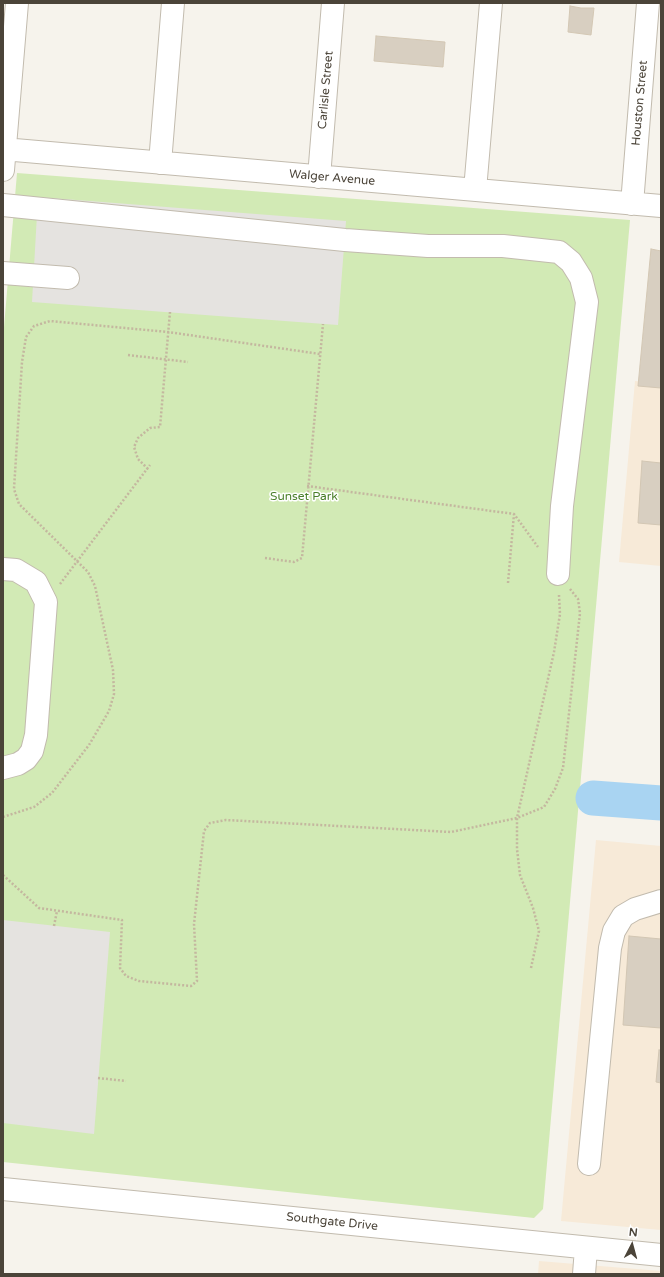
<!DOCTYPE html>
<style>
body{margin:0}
#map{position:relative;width:664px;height:1277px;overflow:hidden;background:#f6f3ec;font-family:"Varela Round",sans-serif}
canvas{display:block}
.frame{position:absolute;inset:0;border:4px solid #4b4439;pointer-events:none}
.north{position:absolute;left:612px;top:1225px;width:40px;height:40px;-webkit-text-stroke:3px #fff;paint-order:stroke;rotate:6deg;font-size:11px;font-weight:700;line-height:16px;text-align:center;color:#4b4439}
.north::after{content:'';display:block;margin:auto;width:14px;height:18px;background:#4b4439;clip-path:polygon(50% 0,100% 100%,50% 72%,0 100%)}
</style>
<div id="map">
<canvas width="664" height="1277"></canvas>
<div class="frame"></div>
<div class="north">N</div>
</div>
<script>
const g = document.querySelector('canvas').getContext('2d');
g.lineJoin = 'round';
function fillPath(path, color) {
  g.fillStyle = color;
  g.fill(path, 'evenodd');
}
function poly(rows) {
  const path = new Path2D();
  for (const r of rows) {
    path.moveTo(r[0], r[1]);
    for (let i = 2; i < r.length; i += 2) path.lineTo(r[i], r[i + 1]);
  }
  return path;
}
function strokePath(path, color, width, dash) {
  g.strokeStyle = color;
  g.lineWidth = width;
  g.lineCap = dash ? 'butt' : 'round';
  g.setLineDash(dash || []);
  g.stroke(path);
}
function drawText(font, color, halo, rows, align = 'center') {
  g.font = font + ' "Varela Round",sans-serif';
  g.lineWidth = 3;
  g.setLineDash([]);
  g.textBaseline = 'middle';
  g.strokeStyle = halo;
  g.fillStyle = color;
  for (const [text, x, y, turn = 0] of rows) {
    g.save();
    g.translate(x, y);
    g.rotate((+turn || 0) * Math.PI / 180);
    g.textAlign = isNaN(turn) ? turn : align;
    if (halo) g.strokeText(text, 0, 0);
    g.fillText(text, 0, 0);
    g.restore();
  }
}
const commercial = poly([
 [635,381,661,383,661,566,619,562],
 [596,840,661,846,661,1230,561,1221],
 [539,1261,661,1271,661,1274,538,1274]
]);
const green = poly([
 [17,173,630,220,543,1209,534,1218,3,1162,3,339]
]);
const parking = poly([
 [38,197,346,221,338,325,32,302],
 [3,920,110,932,94,1134,3,1123]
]);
const river = poly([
 [593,798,661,803]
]);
const building = poly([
 [570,6,581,8,594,8,591,35,568,32,570,6],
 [376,36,445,42,443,67,374,61,376,36],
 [651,249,661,251,661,388,638,386,651,249],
 [642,461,661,463,661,525,638,523,642,461],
 [629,936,661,939,661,1028,623,1025,629,936],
 [659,1050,661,1050,661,1083,656,1082,659,1050]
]);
const path = poly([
 [128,355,188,362],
 [148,469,138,459,134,447,138,438,150,428,160,427,170,312],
 [307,486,514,514,538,547],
 [265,558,294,562,302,558,323,324],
 [508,583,514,514],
 [60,584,150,465],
 [3,817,34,807,52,793,89,745,109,711,114,694,113,670,95,586,88,572,19,504,14,489,22,362,26,337,34,326,50,321,168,332,320,354],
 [3,875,39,908,122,920,120,968,126,976,139,981,191,986,197,981,194,924,204,831,210,823,226,820,451,832,517,818,544,807,555,789,563,768,580,613,578,599,570,589],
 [54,926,57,911],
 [531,968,539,931,533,908,520,875,517,849,517,818,554,652,560,614,559,595],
 [98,1078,126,1081]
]);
const minor = poly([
 [3,149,661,206],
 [160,163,173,3],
 [3,170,17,3],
 [319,177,333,3],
 [475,190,491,3],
 [632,204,648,3],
 [3,205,345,240,428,246,503,246,559,252,571,262,581,278,587,302,562,506,558,574],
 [3,273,68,278],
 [3,569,16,570,36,582,46,602,36,735,32,751,26,759,18,764,3,768],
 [589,1164,610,948,614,931,623,916,635,909,661,901],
 [3,1189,661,1255],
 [584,1274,586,1248]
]);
const streetNames = [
 ["Carlisle Street",326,90,-85],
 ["Houston Street",640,103,-85],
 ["Walger Avenue",332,178,5],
 ["Southgate Drive",332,1222,6]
];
const parkNames = [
 ["Sunset Park",304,497]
];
fillPath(commercial, '#f7ead8');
fillPath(green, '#d2eab5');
fillPath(parking, '#e5e3e0');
strokePath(river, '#a9d4f2', 35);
fillPath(building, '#d8cfc1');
strokePath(building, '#d3c7b4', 1);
strokePath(minor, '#c2bbae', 24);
strokePath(path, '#c4b79f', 2.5, [2, 2]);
strokePath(minor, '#fff', 22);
drawText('12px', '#4b4439', '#fff', streetNames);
drawText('12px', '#4a7f2a', '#fff', parkNames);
</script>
